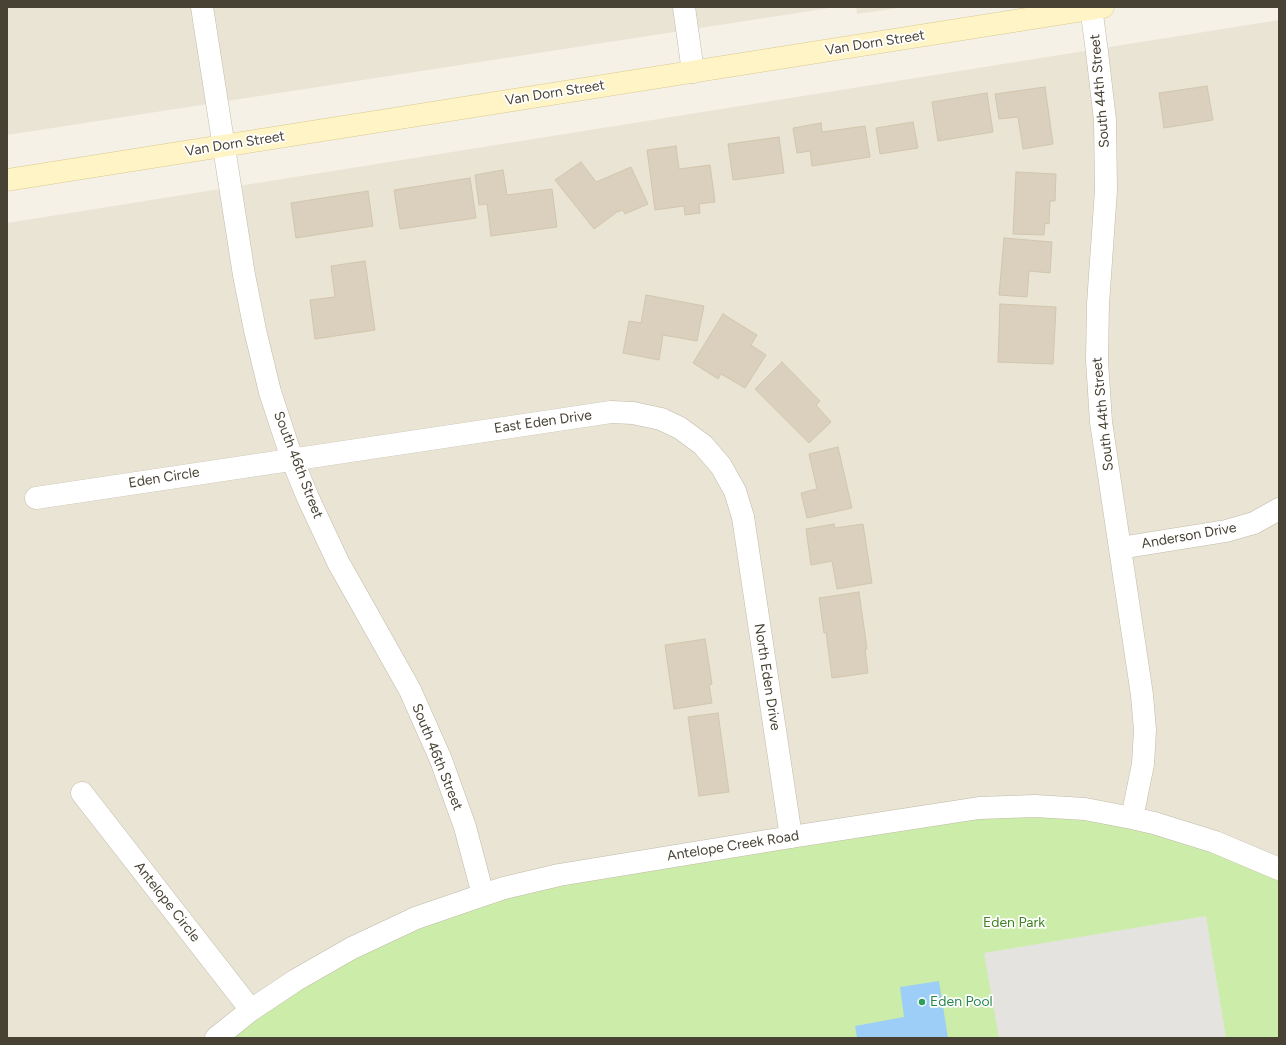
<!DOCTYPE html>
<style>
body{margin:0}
#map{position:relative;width:1286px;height:1045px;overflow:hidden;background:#f5f1e6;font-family:Figtree,sans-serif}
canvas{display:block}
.frame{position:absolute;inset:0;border:8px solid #484234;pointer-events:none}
</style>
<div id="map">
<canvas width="1286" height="1045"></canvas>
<div class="frame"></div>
</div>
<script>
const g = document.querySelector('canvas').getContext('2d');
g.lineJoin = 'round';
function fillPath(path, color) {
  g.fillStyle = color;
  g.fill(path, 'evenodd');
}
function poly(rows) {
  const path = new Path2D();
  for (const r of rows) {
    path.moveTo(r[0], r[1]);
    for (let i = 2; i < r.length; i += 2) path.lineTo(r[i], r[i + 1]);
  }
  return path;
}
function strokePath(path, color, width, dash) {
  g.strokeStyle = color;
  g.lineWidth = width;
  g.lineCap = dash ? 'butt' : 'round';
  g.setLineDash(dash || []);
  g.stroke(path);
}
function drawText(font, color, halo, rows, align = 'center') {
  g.font = font + ' Figtree,sans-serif';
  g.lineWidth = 3.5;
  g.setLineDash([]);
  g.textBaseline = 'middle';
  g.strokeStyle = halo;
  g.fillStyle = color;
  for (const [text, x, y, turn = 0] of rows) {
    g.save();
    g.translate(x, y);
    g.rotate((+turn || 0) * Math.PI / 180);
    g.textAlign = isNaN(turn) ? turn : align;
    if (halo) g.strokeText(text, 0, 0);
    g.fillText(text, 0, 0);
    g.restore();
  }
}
const residential = poly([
 [7,7,836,7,7,135],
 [856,7,905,7,857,14],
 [1279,20,1279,869,216,1038,7,1038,7,223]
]);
const green = poly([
 [979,808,1085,809,1279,869,1279,1038,216,1038,251,1010,483,895]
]);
const parking = poly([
 [1206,916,1226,1038,999,1038,984,953]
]);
const water = poly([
 [939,981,948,1038,857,1038,855,1026,904,1017,900,987]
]);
const building = poly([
 [1207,86,1213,120,1164,128,1159,93,1207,86],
 [1045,87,1053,144,1023,149,1018,117,999,119,995,94,1045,87],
 [987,93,993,132,938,141,932,102,987,93],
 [913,122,918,148,880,154,876,128,913,122],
 [821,123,822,132,865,126,870,157,812,166,810,151,797,153,793,128,821,123],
 [779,137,784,173,733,180,728,144,779,137],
 [676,146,679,169,710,165,715,202,699,204,700,213,685,215,684,206,655,210,647,150,676,146],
 [581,162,596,182,631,167,648,204,625,214,623,210,617,212,594,229,555,180,581,162],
 [503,170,507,195,552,189,557,227,491,236,487,204,479,205,475,175,503,170],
 [1016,172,1056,174,1055,201,1050,201,1049,224,1045,223,1044,235,1013,234,1016,172],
 [470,178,476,218,400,229,394,190,470,178],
 [368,191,373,226,296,238,291,203,368,191],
 [1004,238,1052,242,1050,273,1029,271,1027,297,999,295,1004,238],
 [365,261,375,330,315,339,310,300,335,297,331,266,365,261],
 [646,295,704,306,697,341,663,335,659,360,623,353,629,321,641,323,646,295],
 [1000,304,1056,307,1053,364,998,362,1000,304],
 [723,314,757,335,751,345,766,355,745,388,721,374,718,379,693,363,723,314],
 [782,362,820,401,816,405,831,422,809,443,755,389,782,362],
 [838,447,852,508,807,518,801,493,817,489,809,454,838,447],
 [834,524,835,528,863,524,872,583,837,589,832,561,811,565,806,529,834,524],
 [859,592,867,649,865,649,868,673,832,678,826,632,824,633,819,598,859,592],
 [705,639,712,684,709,685,712,703,674,709,665,645,705,639],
 [718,713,729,792,699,796,688,717,718,713]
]);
const minor = poly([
 [202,7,244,275,255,330,270,392,292,459,308,498,338,562,410,690,441,760,465,827,483,895],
 [684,7,693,72],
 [1091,7,1097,52,1105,120,1106,190,1098,304,1097,360,1101,422,1142,695,1145,730,1143,764,1132,818],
 [36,498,611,412,633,413,661,419,680,428,703,445,721,466,735,491,743,517,791,837],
 [1120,548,1226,531,1254,523,1279,509],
 [82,793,251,1010],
 [216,1038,251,1010,296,980,352,948,416,918,483,895,504,888,559,875,791,837,979,808,1035,806,1085,809,1132,818,1154,823,1215,842,1279,869]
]);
const secondary = poly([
 [7,180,1103,7]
]);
const markers = [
 [922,1002,4,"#2e9e5b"]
];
const streetNames = [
 ["Van Dorn Street",875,43,-9],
 ["South 44th Street",1100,91,-95],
 ["Van Dorn Street",555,93,-9],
 ["Van Dorn Street",235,144,-9],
 ["South 44th Street",1103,414,-96],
 ["East Eden Drive",543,422,-8],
 ["South 46th Street",298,465,69],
 ["Eden Circle",164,478,-9],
 ["Anderson Drive",1189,536,-10],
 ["North Eden Drive",767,677,81],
 ["South 46th Street",437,757,68],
 ["Antelope Creek Road",733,846,-9],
 ["Antelope Circle",167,902,52]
];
const parkNames = [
 ["Eden Park",1014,923]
];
const leisureNames = [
 ["Eden Pool",930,1002]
];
fillPath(residential, '#e9e4d4');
fillPath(green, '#ccedaa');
fillPath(parking, '#e5e3df');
fillPath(water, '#9ccef8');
fillPath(building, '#dbd0bd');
strokePath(building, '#d3c6ad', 1);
strokePath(minor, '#c1baa8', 23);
strokePath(secondary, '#d9ca91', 23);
strokePath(minor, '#fff', 22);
strokePath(secondary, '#fff4c6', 22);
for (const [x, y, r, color] of markers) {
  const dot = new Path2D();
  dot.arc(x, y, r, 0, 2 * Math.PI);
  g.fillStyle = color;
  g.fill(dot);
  strokePath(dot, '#fff', 1.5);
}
drawText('14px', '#484234', '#fff', streetNames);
drawText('14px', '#418121', '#fff', parkNames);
drawText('14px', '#27864d', '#fff', leisureNames, 'left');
</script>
